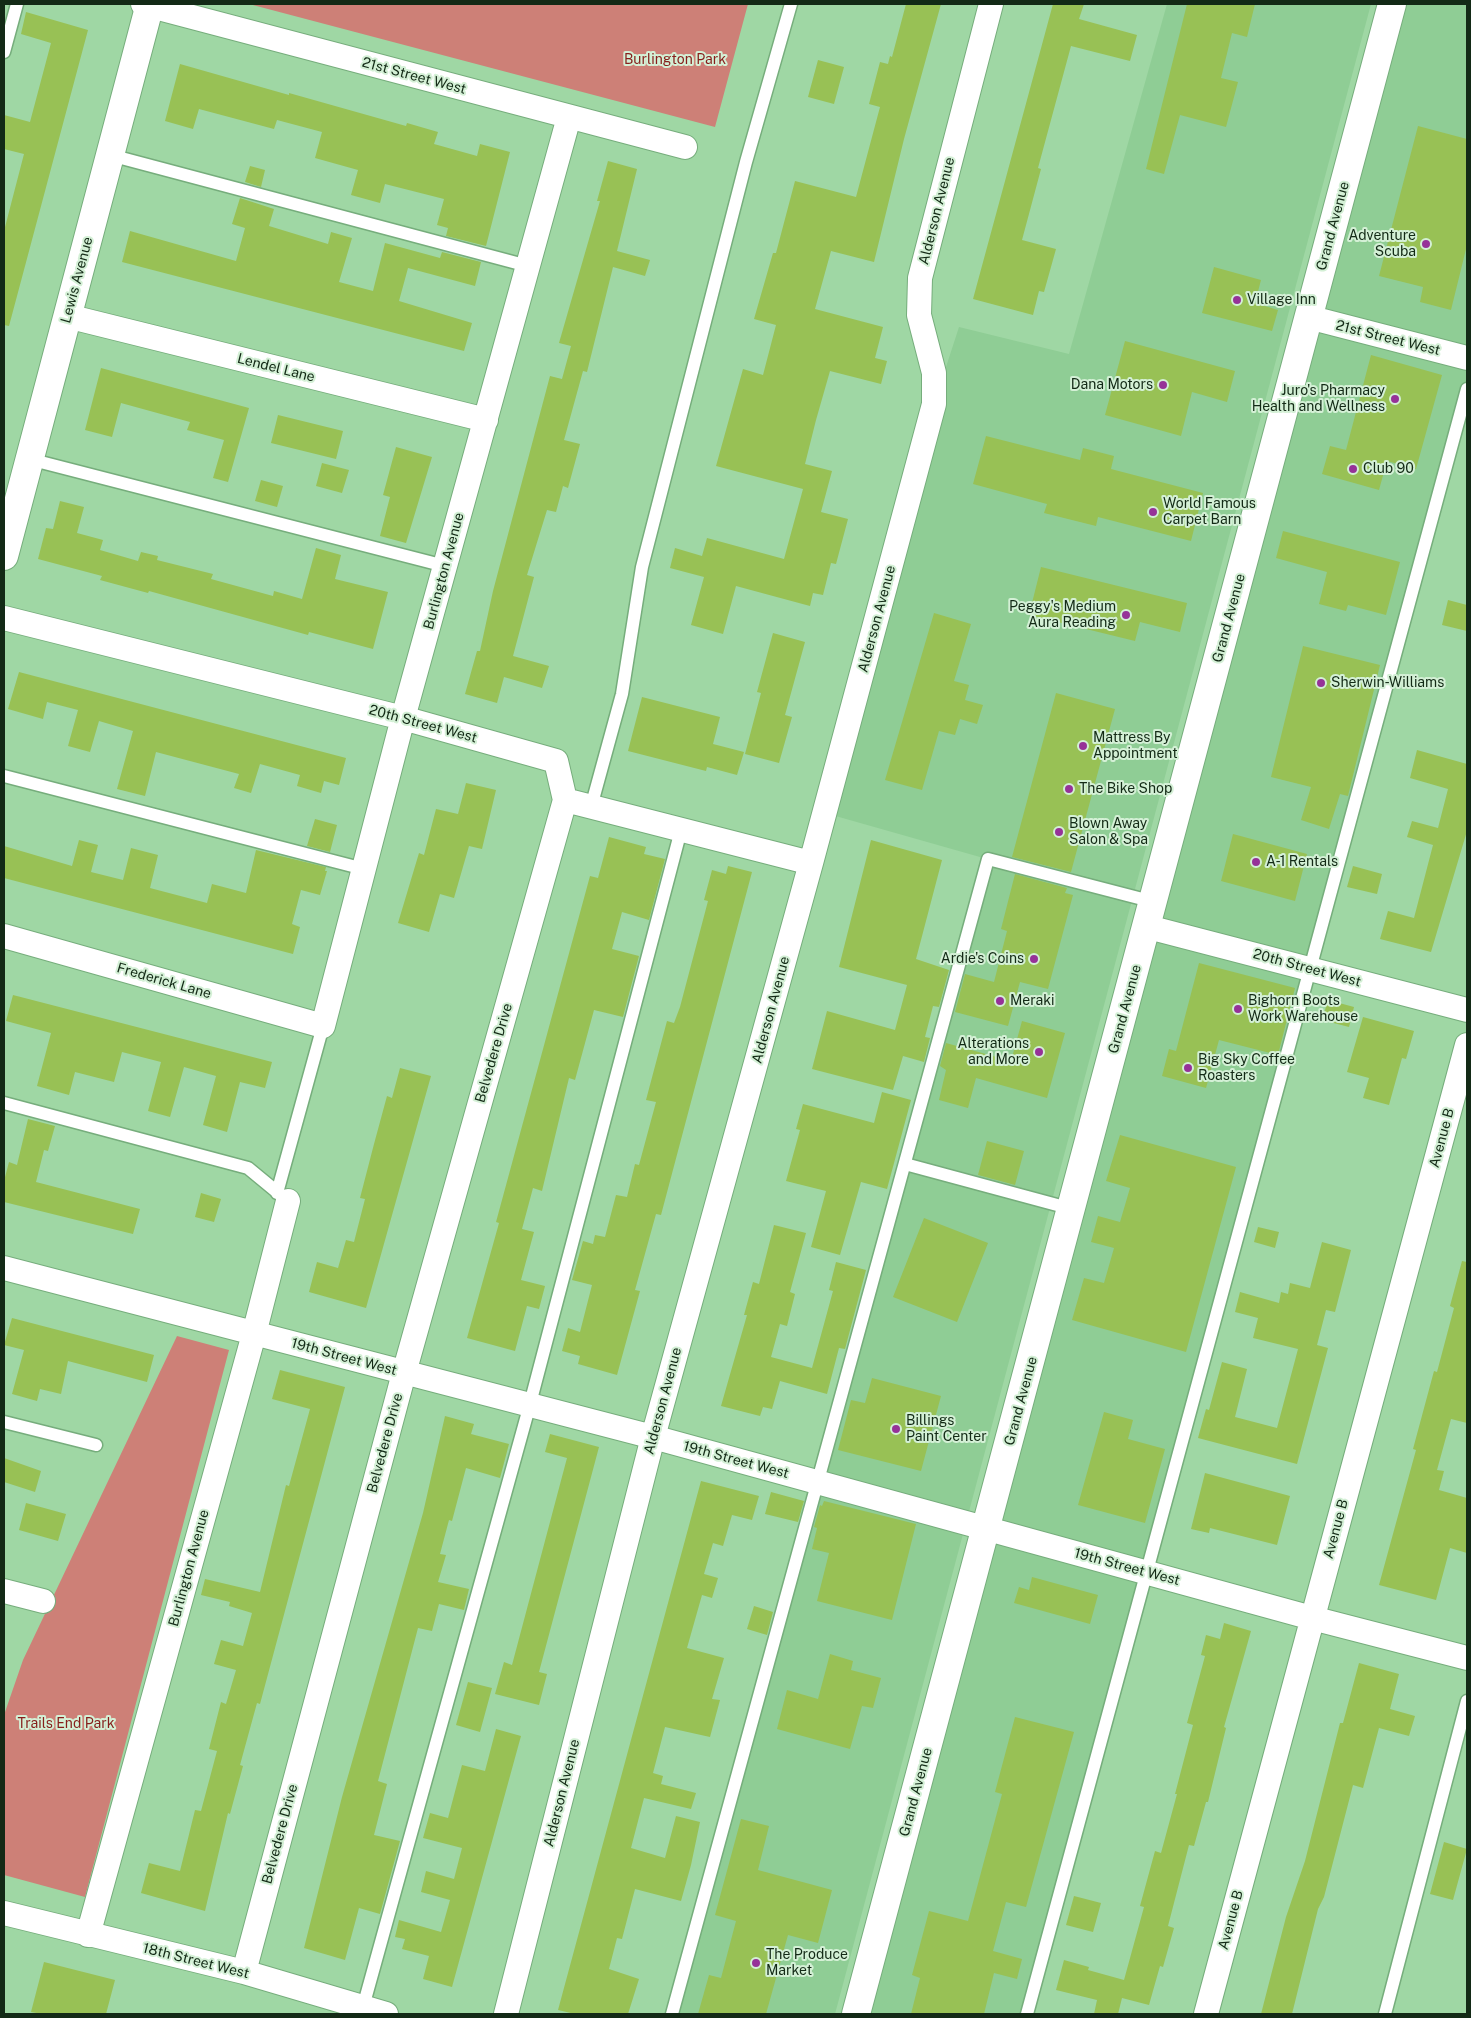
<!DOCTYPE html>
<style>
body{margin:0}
#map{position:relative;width:1471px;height:2018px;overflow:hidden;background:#9fd7a4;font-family:"Public Sans",sans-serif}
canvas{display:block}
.frame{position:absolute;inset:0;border:5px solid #132a16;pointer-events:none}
</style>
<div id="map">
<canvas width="1471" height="2018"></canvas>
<div class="frame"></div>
</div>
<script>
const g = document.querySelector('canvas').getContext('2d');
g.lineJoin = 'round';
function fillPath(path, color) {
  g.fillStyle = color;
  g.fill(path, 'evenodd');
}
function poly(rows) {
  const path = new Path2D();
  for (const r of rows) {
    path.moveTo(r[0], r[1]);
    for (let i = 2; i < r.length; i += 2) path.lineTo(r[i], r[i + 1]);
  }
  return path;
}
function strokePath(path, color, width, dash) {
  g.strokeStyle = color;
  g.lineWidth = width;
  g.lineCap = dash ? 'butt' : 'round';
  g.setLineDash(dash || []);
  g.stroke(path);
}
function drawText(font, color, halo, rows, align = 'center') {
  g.font = font + ' "Public Sans",sans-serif';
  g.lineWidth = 4;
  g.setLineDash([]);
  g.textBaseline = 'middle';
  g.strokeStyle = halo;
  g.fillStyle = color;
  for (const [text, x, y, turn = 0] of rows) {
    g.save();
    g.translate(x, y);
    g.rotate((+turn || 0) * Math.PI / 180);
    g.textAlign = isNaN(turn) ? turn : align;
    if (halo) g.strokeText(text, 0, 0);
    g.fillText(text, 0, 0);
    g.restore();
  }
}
const built = poly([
 [1167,4,1371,4,835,2014,672,2014,987,859,825,813,934,404,959,327,1069,354],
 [1392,4,1467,4,1467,388,1027,2014,856,2014]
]);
const green = poly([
 [249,4,748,4,715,127],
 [177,1336,229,1350,85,1897,4,1875,4,1715,23,1660]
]);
const building = poly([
 [906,4,941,4,904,139,874,262,831,251,815,309,883,327,875,358,887,361,881,384,830,371,816,420,805,464,832,471,821,512,848,519,836,564,831,563,823,595,813,593,810,606,736,586,723,634,691,625,704,577,670,568,675,548,702,556,707,538,784,559,803,489,716,466,743,369,763,375,776,325,754,319,773,253,776,253,795,181,856,197,880,107,869,104,880,62,888,64,890,56,892,57],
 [1053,4,1084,4,1079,19,1137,35,1130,61,1071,46,1038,168,1041,169,1022,240,1056,249,1044,292,1039,291,1033,315,973,299],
 [1187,4,1255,4,1247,37,1232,33,1221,78,1238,82,1226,127,1180,115,1164,174,1146,169],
 [26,12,88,30,9,326,4,325,4,231,24,154,4,149,4,115,30,122,51,43,21,34],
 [818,60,844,67,834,104,808,97],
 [180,64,289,95,289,93,406,126,407,123,438,132,434,144,477,156,480,144,510,152,486,246,446,236,448,228,437,225,444,199,385,184,380,203,351,195,358,170,315,158,322,132,277,120,274,129,199,109,193,129,165,121],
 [1418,126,1467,139,1467,245,1451,310,1420,302,1423,287,1379,276],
 [608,161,637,169,617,251,650,260,645,276,613,267,587,372,583,371,564,440,580,444,568,488,563,486,556,512,547,510,527,575,534,577,513,656,549,666,542,688,504,677,497,703,465,694,477,651,480,651,493,591,550,376,562,379,571,346,559,343,600,201,597,201],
 [250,166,265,170,261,187,245,182],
 [240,198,274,209,269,226,328,244,331,232,352,238,339,282,373,291,385,243,440,258,442,252,481,262,475,286,408,268,399,301,472,323,464,351,122,262,130,231,236,261,245,228,232,224],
 [1214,267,1261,280,1255,303,1278,310,1272,331,1202,313],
 [1125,341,1235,371,1227,402,1192,392,1181,436,1105,415],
 [1371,355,1442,375,1416,469,1387,461,1379,490,1322,474,1330,446,1346,450],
 [101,368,249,408,228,482,213,478,224,440,187,430,190,422,121,403,112,437,85,430],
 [278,415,343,431,336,459,271,443],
 [986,436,1080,460,1083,448,1114,456,1111,469,1203,493,1191,541,1098,517,1096,526,1044,513,1047,504,973,484],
 [396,447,432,457,406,543,380,536,390,497,383,495],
 [322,463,349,470,342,493,316,486],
 [261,480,283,486,277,507,255,501],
 [60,501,84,507,77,533,103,540,100,550,138,561,141,552,158,556,157,560,213,574,211,579,273,596,274,591,302,599,316,548,341,555,335,579,388,592,373,649,309,632,308,635,149,591,148,593,100,580,102,576,38,559,46,528,53,529],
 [1283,531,1400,562,1386,615,1348,605,1346,611,1319,604,1327,572,1276,558],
 [1041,567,1187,603,1180,632,1140,622,1135,641,1029,615],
 [1448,600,1467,605,1467,631,1442,625],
 [934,613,971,624,954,681,969,685,965,700,983,705,977,724,960,719,955,735,939,731,922,790,885,780],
 [773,633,805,642,785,715,792,717,779,763,745,754,761,693,757,692],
 [1303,646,1380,665,1348,796,1340,794,1329,829,1301,820,1311,787,1271,777],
 [19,672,346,758,339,785,324,781,321,793,297,786,300,775,260,764,251,793,234,788,239,774,156,752,145,796,117,789,133,731,99,721,90,752,68,746,78,710,47,702,43,719,8,709],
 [1056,693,1115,709,1071,872,1012,857],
 [642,697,720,717,713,744,744,752,737,775,707,767,706,771,628,751],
 [1417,750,1467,764,1467,831,1431,952,1380,939,1388,911,1414,918,1433,845,1407,837,1412,821,1438,828,1448,789,1410,778],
 [466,783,496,790,482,849,469,846,454,898,440,894,429,932,398,923,419,853,424,855,436,809,458,814],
 [315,819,337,825,330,852,307,846],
 [1233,834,1307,854,1295,901,1221,881],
 [609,837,646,847,644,854,665,859,649,920,622,912,612,949,639,956,623,1017,594,1010,575,1080,569,1078,542,1191,533,1188,522,1229,534,1232,521,1280,545,1286,539,1309,527,1306,515,1351,467,1338,499,1223,496,1222,590,876,598,878],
 [79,840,98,845,91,872,123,880,131,848,158,855,150,888,207,903,212,884,246,893,256,850,326,867,325,871,327,871,320,895,301,890,292,924,300,927,293,954,4,878,4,846,72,866],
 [871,840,942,860,916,959,949,970,939,1007,933,1006,925,1037,930,1038,924,1062,903,1056,893,1090,812,1069,827,1011,895,1030,907,985,839,967],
 [728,866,752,872,661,1215,656,1214,635,1290,640,1291,617,1375,578,1364,580,1356,562,1351,568,1328,580,1332,592,1285,572,1280,583,1241,593,1244,595,1235,605,1237,616,1195,627,1197,635,1164,639,1165,656,1102,646,1100,667,1021,674,1023,680,1007,708,901,704,900,712,870,726,874],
 [1353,866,1382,874,1377,894,1347,887],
 [1015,874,1067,888,1065,893,1073,895,1048,989,1020,982,1008,1026,955,1012,965,974,994,982,1007,931,1001,929],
 [1199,963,1295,988,1278,1055,1219,1040,1206,1088,1162,1076,1169,1049,1176,1051],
 [13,995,272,1062,265,1088,240,1082,227,1132,203,1125,216,1076,184,1067,170,1117,148,1111,161,1062,122,1052,114,1082,75,1072,69,1095,37,1086,51,1033,6,1021],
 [1328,1000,1354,1007,1349,1027,1322,1020],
 [1363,1017,1414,1031,1406,1059,1402,1058,1389,1105,1363,1098,1369,1078,1347,1072],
 [1022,1021,1065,1033,1047,1098,976,1078,968,1108,939,1100,946,1070,940,1066,946,1043,1011,1061],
 [400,1068,431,1076,366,1308,309,1292,317,1262,338,1268,346,1240,354,1242,365,1199,360,1198,374,1144,387,1096,392,1098],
 [882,1092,911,1100,887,1189,861,1182,840,1255,811,1247,826,1191,786,1181,800,1130,796,1129,803,1104,874,1123],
 [28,1119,55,1126,48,1151,44,1150,36,1182,140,1209,133,1234,4,1202,4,1181,9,1162,17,1165],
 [1120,1135,1236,1167,1186,1352,1072,1320,1084,1278,1104,1283,1114,1248,1091,1242,1098,1216,1120,1222,1130,1188,1106,1181],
 [987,1141,1024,1151,1015,1185,978,1175],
 [201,1193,221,1199,214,1222,195,1217],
 [924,1218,988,1243,957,1322,893,1297],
 [774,1225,806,1233,790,1292,795,1294,787,1326,780,1324,771,1357,812,1368,833,1291,829,1290,836,1262,866,1270,845,1349,839,1348,827,1394,780,1381,772,1409,763,1407,760,1416,721,1406,747,1315,744,1315,753,1282,759,1284],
 [1258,1227,1279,1232,1275,1248,1254,1242],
 [1322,1242,1351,1250,1335,1312,1326,1310,1317,1345,1328,1348,1297,1464,1198,1438,1206,1409,1209,1410,1222,1362,1247,1369,1235,1417,1277,1428,1298,1349,1253,1338,1258,1318,1235,1312,1240,1292,1279,1303,1281,1292,1288,1294,1290,1283,1310,1288],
 [1462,1261,1467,1262,1467,1423,1451,1419,1437,1470,1444,1471,1439,1490,1467,1498,1467,1553,1450,1548,1436,1600,1379,1585,1416,1450,1413,1449,1434,1371,1437,1372,1454,1308,1450,1306],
 [12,1318,154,1355,147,1382,68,1361,61,1394,40,1389,37,1401,12,1394,24,1350,4,1345],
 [280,1370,345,1387,260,1704,257,1703,240,1765,243,1766,230,1814,228,1813,205,1911,141,1893,149,1863,180,1871,195,1810,201,1811,217,1751,209,1749,221,1702,226,1704,236,1670,214,1664,221,1640,243,1646,252,1613,229,1606,230,1602,201,1595,205,1579,260,1592,286,1485,289,1486,310,1409,272,1399],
 [872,1378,941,1396,921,1471,838,1450,851,1400,865,1403],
 [1104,1412,1133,1420,1128,1439,1165,1449,1145,1523,1078,1505],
 [445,1416,474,1424,471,1434,509,1444,500,1478,466,1468,452,1521,449,1520,440,1554,446,1555,438,1582,469,1589,464,1610,439,1604,432,1631,418,1628,378,1781,387,1784,374,1835,400,1841,380,1914,359,1908,345,1960,304,1948,342,1797,423,1513],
 [550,1434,599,1447,539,1672,547,1674,539,1705,495,1694,504,1662,512,1665,567,1458,545,1452],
 [4,1458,41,1471,35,1492,4,1482],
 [1205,1473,1290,1496,1277,1545,1210,1528,1209,1533,1191,1529],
 [701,1481,759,1496,752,1520,732,1515,723,1546,713,1543,704,1574,718,1578,712,1598,702,1595,687,1648,724,1658,712,1699,720,1700,710,1737,665,1727,653,1773,663,1776,661,1784,696,1793,691,1809,644,1798,631,1848,665,1858,676,1816,700,1822,691,1865,681,1901,635,1889,622,1939,617,1938,609,1969,639,1979,628,2014,575,2014,558,2010],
 [771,1492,804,1501,798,1522,765,1514],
 [824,1501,916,1524,892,1620,817,1601,829,1553,812,1549,817,1528,814,1527,820,1505,822,1506],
 [26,1503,66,1514,58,1541,19,1530],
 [1032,1577,1098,1595,1090,1624,1014,1603,1019,1587,1029,1590],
 [754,1606,773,1612,767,1635,747,1629],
 [1224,1623,1251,1631,1224,1727,1226,1728,1208,1802,1206,1802,1194,1846,1189,1845,1168,1926,1174,1928,1163,1967,1160,1966,1149,2005,1122,1998,1118,2014,1094,2014,1097,2000,1056,1990,1064,1960,1089,1967,1088,1970,1124,1980,1144,1907,1140,1906,1155,1851,1161,1853,1177,1794,1175,1794,1193,1725,1187,1723,1205,1656,1201,1655,1206,1635,1220,1639],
 [830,1654,853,1661,851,1670,881,1678,873,1708,862,1706,850,1749,777,1729,787,1690,818,1699],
 [1359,1663,1399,1674,1390,1709,1415,1716,1409,1736,1379,1728,1363,1788,1353,1785,1324,1897,1318,1909,1292,2014,1261,2014,1286,1917,1305,1861,1340,1723,1343,1723],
 [468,1682,492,1688,480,1732,456,1725],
 [1015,1717,1074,1732,1026,1907,1006,1902,993,1951,1022,1959,1017,1979,994,1973,984,2014,911,2014,920,1978,912,1975,929,1911,968,1921,1002,1794,995,1792],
 [496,1729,521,1736,452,1987,423,1979,429,1956,402,1949,405,1939,395,1937,399,1920,441,1932,450,1900,421,1892,426,1871,454,1879,462,1848,423,1838,430,1813,448,1818,462,1765,485,1771],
 [741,1819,769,1826,758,1870,832,1890,818,1943,788,1935,766,2014,698,2014,709,1975,721,1978,736,1921,715,1915],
 [1444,1842,1467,1849,1453,1900,1430,1894],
 [1074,1896,1101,1903,1093,1932,1066,1925],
 [44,1962,115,1980,106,2014,42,2014,31,2012]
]);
const lane = poly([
 [4,52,17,4],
 [110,155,528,266],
 [29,459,445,566],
 [4,776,364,869],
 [591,807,622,694,642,567,746,162,791,4],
 [4,1103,248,1168,288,1201],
 [905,1164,1072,1209],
 [277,1193,323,1026],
 [4,1422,96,1445],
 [363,2007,527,1415,681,830],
 [672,2014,988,859,1154,902],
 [1027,2014,1467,389],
 [1385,2014,1467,1701]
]);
const street = poly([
 [143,4,685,147],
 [67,316,486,420],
 [1308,317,1467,358],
 [4,618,403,718,556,761,565,800,811,863],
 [1148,927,1467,1010],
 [4,936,323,1026,403,718,569,117],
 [4,1268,653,1437,1312,1618,1467,1658],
 [4,1591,43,1601],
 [4,1913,244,1972,386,2014],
 [88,1935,254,1334,288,1201],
 [244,1972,404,1373,565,800],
 [506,2014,653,1437,811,863,934,404,934,373,919,315,920,278,991,4],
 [1206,2014,1467,1045]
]);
const secondary = poly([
 [4,556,150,4]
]);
const primary = poly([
 [856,2014,1392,4]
]);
const markers = [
 [1426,244,5,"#963298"],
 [1237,300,5,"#963298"],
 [1163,385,5,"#963298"],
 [1395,399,5,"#963298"],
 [1353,469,5,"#963298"],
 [1153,512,5,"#963298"],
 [1126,615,5,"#963298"],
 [1321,683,5,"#963298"],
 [1083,746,5,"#963298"],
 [1069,789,5,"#963298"],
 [1059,832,5,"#963298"],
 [1256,862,5,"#963298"],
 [1034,959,5,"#963298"],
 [1000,1001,5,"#963298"],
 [1238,1009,5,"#963298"],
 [1039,1052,5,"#963298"],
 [1188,1068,5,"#963298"],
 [896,1429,5,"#963298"],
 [756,1963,5,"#963298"]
];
const parkNames = [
 ["Burlington Park",675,60],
 ["Trails End Park",66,1724]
];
const streetNames = [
 ["21st Street West",414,76,15],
 ["Alderson Avenue",937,211,-76],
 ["Grand Avenue",1333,226,-75],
 ["Lewis Avenue",77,280,-75],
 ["21st Street West",1388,338,14],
 ["Lendel Lane",276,368,14],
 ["Burlington Avenue",444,571,-75],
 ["Grand Avenue",1229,618,-75],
 ["Alderson Avenue",877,619,-75],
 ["20th Street West",423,724,15],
 ["20th Street West",1307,968,15],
 ["Frederick Lane",164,981,16],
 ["Grand Avenue",1125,1009,-75],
 ["Alderson Avenue",771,1010,-75],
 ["Belvedere Drive",494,1053,-74],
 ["Avenue B",1442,1138,-75],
 ["19th Street West",344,1357,15],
 ["Alderson Avenue",663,1401,-75],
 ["Grand Avenue",1021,1401,-75],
 ["Belvedere Drive",385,1443,-75],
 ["19th Street West",736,1460,15],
 ["Avenue B",1336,1529,-75],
 ["19th Street West",1127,1567,15],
 ["Burlington Avenue",189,1568,-75],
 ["Grand Avenue",916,1792,-75],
 ["Alderson Avenue",562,1793,-76],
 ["Belvedere Drive",280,1834,-75],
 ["Avenue B",1231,1920,-75],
 ["18th Street West",196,1961,14]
];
const poiNames = [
 ["Adventure",1416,236,"right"],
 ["Scuba",1416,252,"right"],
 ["Village Inn",1247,300],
 ["Dana Motors",1153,385,"right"],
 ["Juro's Pharmacy",1385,391,"right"],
 ["Health and Wellness",1385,407,"right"],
 ["Club 90",1363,469],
 ["World Famous",1163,504],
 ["Carpet Barn",1163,520],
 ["Peggy's Medium",1116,607,"right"],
 ["Aura Reading",1116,623,"right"],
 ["Sherwin-Williams",1331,683],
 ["Mattress By",1093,738],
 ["Appointment",1093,754],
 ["The Bike Shop",1079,789],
 ["Blown Away",1069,824],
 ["Salon & Spa",1069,840],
 ["A-1 Rentals",1266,862],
 ["Ardie's Coins",1024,959,"right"],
 ["Meraki",1010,1001],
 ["Bighorn Boots",1248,1001],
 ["Work Warehouse",1248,1017],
 ["Alterations",1029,1044,"right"],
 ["and More",1029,1060,"right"],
 ["Big Sky Coffee",1198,1060],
 ["Roasters",1198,1076],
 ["Billings",906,1421],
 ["Paint Center",906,1437],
 ["The Produce",766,1955],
 ["Market",766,1971]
];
fillPath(built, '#8fcd95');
fillPath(green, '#cd8077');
fillPath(building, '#98c155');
strokePath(lane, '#76ad7c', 15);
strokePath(street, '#76ad7c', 26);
strokePath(secondary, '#76ad7c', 30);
strokePath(primary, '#76ad7c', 30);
strokePath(lane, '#fff', 12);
strokePath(street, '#fff', 24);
strokePath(secondary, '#fff', 28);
strokePath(primary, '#fff', 28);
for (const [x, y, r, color] of markers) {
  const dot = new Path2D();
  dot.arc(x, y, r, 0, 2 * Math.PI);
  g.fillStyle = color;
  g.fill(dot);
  strokePath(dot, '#d4f0d6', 2);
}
drawText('14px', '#861e1b', '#d4f0d6', parkNames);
drawText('14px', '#132a16', '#d4f0d6', streetNames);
drawText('14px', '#132a16', '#d4f0d6', poiNames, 'left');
</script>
